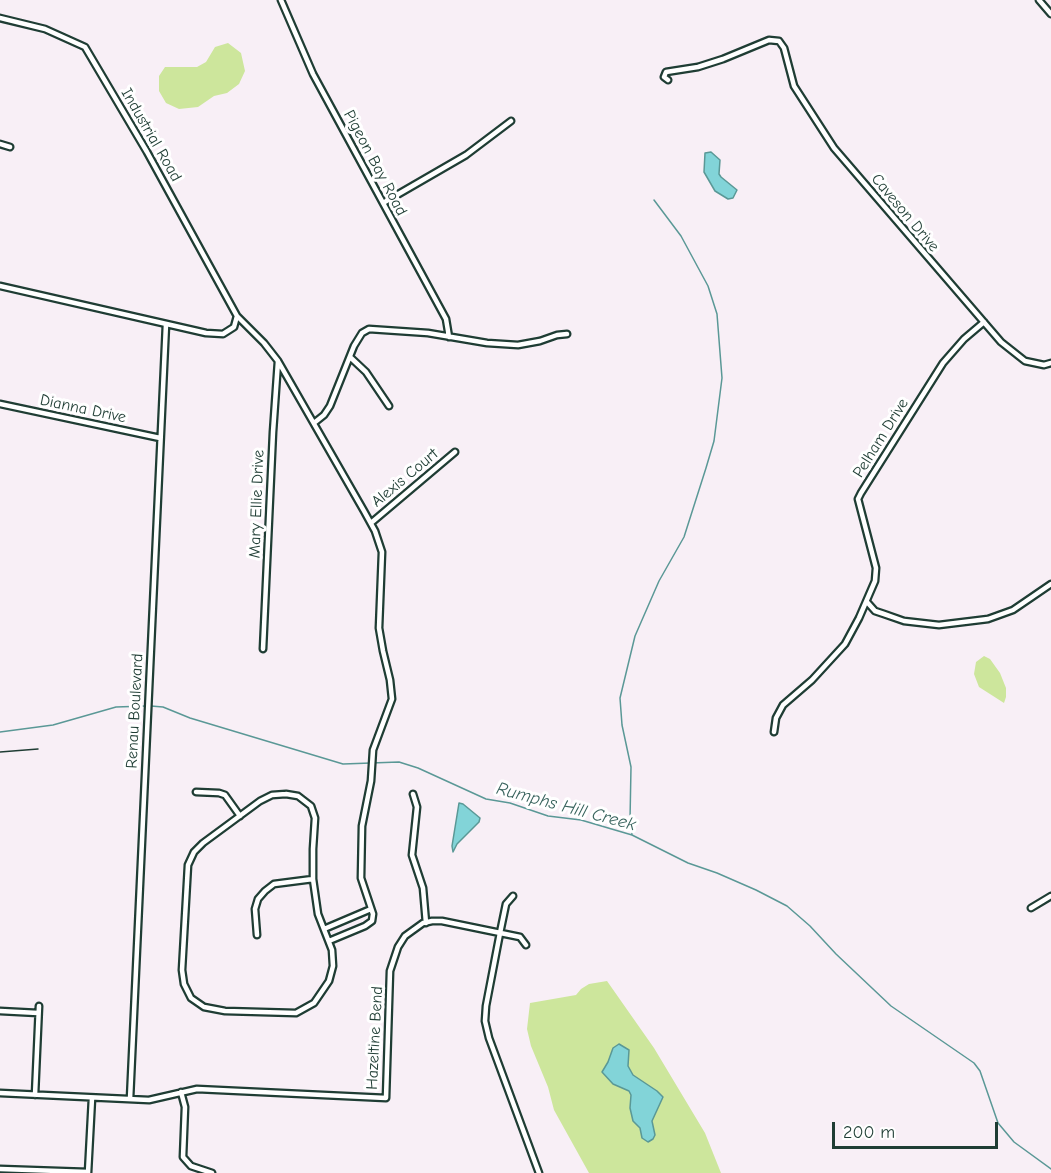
<!DOCTYPE html>
<style>
body{margin:0}
#map{position:relative;width:1051px;height:1173px;overflow:hidden;background:#f8eff6;font-family:"Comic Neue",sans-serif}
canvas{display:block}
.scale{position:absolute;left:832px;top:1122px;width:166px;height:27px;box-sizing:border-box;border:3px solid #1f3d34;border-top:0;padding-left:8px;font-size:18px;line-height:21px;white-space:nowrap;color:#1f3d34;-webkit-text-stroke:4px #fff;paint-order:stroke}
</style>
<div id="map">
<canvas width="1051" height="1173"></canvas>
<div class="scale">200 m</div>
</div>
<script>
const g = document.querySelector('canvas').getContext('2d');
g.lineJoin = 'round';
function fillPath(path, color) {
  g.fillStyle = color;
  g.fill(path, 'evenodd');
}
function poly(rows) {
  const path = new Path2D();
  for (const r of rows) {
    path.moveTo(r[0], r[1]);
    for (let i = 2; i < r.length; i += 2) path.lineTo(r[i], r[i + 1]);
  }
  return path;
}
function strokePath(path, color, width, dash) {
  g.strokeStyle = color;
  g.lineWidth = width;
  g.lineCap = dash ? 'butt' : 'round';
  g.setLineDash(dash || []);
  g.stroke(path);
}
function drawText(font, color, halo, rows, align = 'center') {
  g.font = font + ' "Comic Neue",sans-serif';
  g.lineWidth = 6;
  g.setLineDash([]);
  g.textBaseline = 'middle';
  g.strokeStyle = halo;
  g.fillStyle = color;
  for (const [text, x, y, turn = 0] of rows) {
    g.save();
    g.translate(x, y);
    g.rotate((+turn || 0) * Math.PI / 180);
    g.textAlign = isNaN(turn) ? turn : align;
    if (halo) g.strokeText(text, 0, 0);
    g.fillText(text, 0, 0);
    g.restore();
  }
}
const green = poly([
 [228,43,241,53,245,71,239,84,227,93,214,96,198,107,179,109,166,103,159,91,159,76,165,67,197,67,206,62,215,47],
 [984,656,990,659,1000,673,1006,688,1006,697,1004,703,979,687,974,674,976,662],
 [607,981,654,1048,705,1133,721,1173,589,1173,554,1110,548,1087,531,1046,527,1029,530,1003,576,995,581,989,589,984]
]);
const water = poly([
 [711,152,720,160,719,174,721,177,737,190,733,198,728,199,715,191,704,172,705,153,711,152],
 [459,803,463,804,480,818,479,822,457,844,453,852,452,846,459,803],
 [619,1044,629,1050,628,1066,633,1075,657,1091,663,1097,652,1121,655,1135,653,1139,648,1142,642,1138,640,1128,633,1121,630,1108,631,1095,629,1091,613,1084,602,1072,608,1062,613,1048,619,1044]
]);
const stream = poly([
 [151,706,163,707,190,718,343,764,399,762,418,768,486,799,510,803,548,816,581,820,632,835,688,863,717,873,756,890,787,906,810,926,836,954,891,1006,974,1063,980,1071,998,1123,1014,1142,1051,1169],
 [0,732,53,725,116,707,146,706],
 [632,834,630,820,631,767,622,725,620,698,635,636,659,581,684,537,706,468,714,441,722,378,717,314,708,286,681,236,654,200]
]);
const minor = poly([
 [281,0,313,74,446,319,449,337],
 [1039,0,1051,14],
 [0,18,45,29,85,47,147,152,237,316,234,327,223,334,206,333,0,286],
 [668,80,664,77,666,72,698,67,723,59,769,40,779,41,784,48,794,86,834,148,1001,342,1025,361,1044,365,1051,363],
 [0,144,10,147],
 [383,203,466,155,511,121],
 [237,316,264,343,278,361,364,511,375,531,382,552,379,628,383,651,390,680,392,699,373,750,371,781,362,826,361,878,373,914,372,921,365,926,329,941],
 [350,357,366,372,389,406],
 [0,404,160,438],
 [314,423,324,415,330,406,354,346,362,333,369,329,428,333,487,343,518,345,540,341,557,335,567,334],
 [371,523,455,452],
 [867,602,875,611,884,614,904,621,939,625,988,619,1013,610,1051,584],
 [263,649,273,432,278,361],
 [774,732,776,718,783,705,812,680,845,644,859,618,875,581,876,568,858,499,861,493,943,363,964,339,984,322],
 [196,792,219,793,225,795,240,816],
 [286,794,298,796,311,806,315,818,313,849,313,879,318,914,332,950,333,966,329,981,314,1003,296,1013,225,1011,204,1007,191,998,184,984,182,970,188,865,194,852,203,843,260,801,272,795,286,794],
 [413,794,417,807,412,855,423,888,426,923],
 [513,896,506,904,500,933,486,1006,485,1021,489,1038,539,1173],
 [1031,908,1051,896],
 [324,929,371,909],
 [257,935,255,909,258,899,265,891,274,884,313,879],
 [0,1011,38,1013],
 [181,1092,185,1107,183,1157,191,1166,212,1173],
 [0,1093,149,1100,197,1089,386,1098,390,971,398,947,405,936,423,923,432,921,442,921,520,937,526,945],
 [35,1095,39,1006],
 [130,1099,166,324],
 [0,1169,88,1172],
 [88,1173,92,1098]
]);
const rail = poly([
 [0,752,38,749]
]);
const streetNames = [
 ["Industrial Road",151,135,60],
 ["Pigeon Bay Road",375,163,62],
 ["Caveson Drive",905,213,50],
 ["Dianna Drive",83,409,12],
 ["Pelham Drive",881,438,-58],
 ["Alexis Court",405,478,-40],
 ["Mary Ellie Drive",257,504,-88],
 ["Renau Boulevard",135,711,-87],
 ["Hazeltine Bend",375,1038,-87]
];
const waterNames = [
 ["Rumphs Hill Creek",566,807,15]
];
fillPath(green, '#cde69c');
fillPath(water, '#82d4d8');
strokePath(water, '#5a9896', 1.5);
strokePath(stream, '#5a9896', 1.5);
strokePath(minor, '#1f3d34', 9);
strokePath(minor, '#fff', 4.5);
strokePath(rail, '#1f3d34', 1.5);
drawText('16px', '#1f3d34', '#fff', streetNames);
drawText('italic 18px', '#38635d', '#fff', waterNames);
</script>
